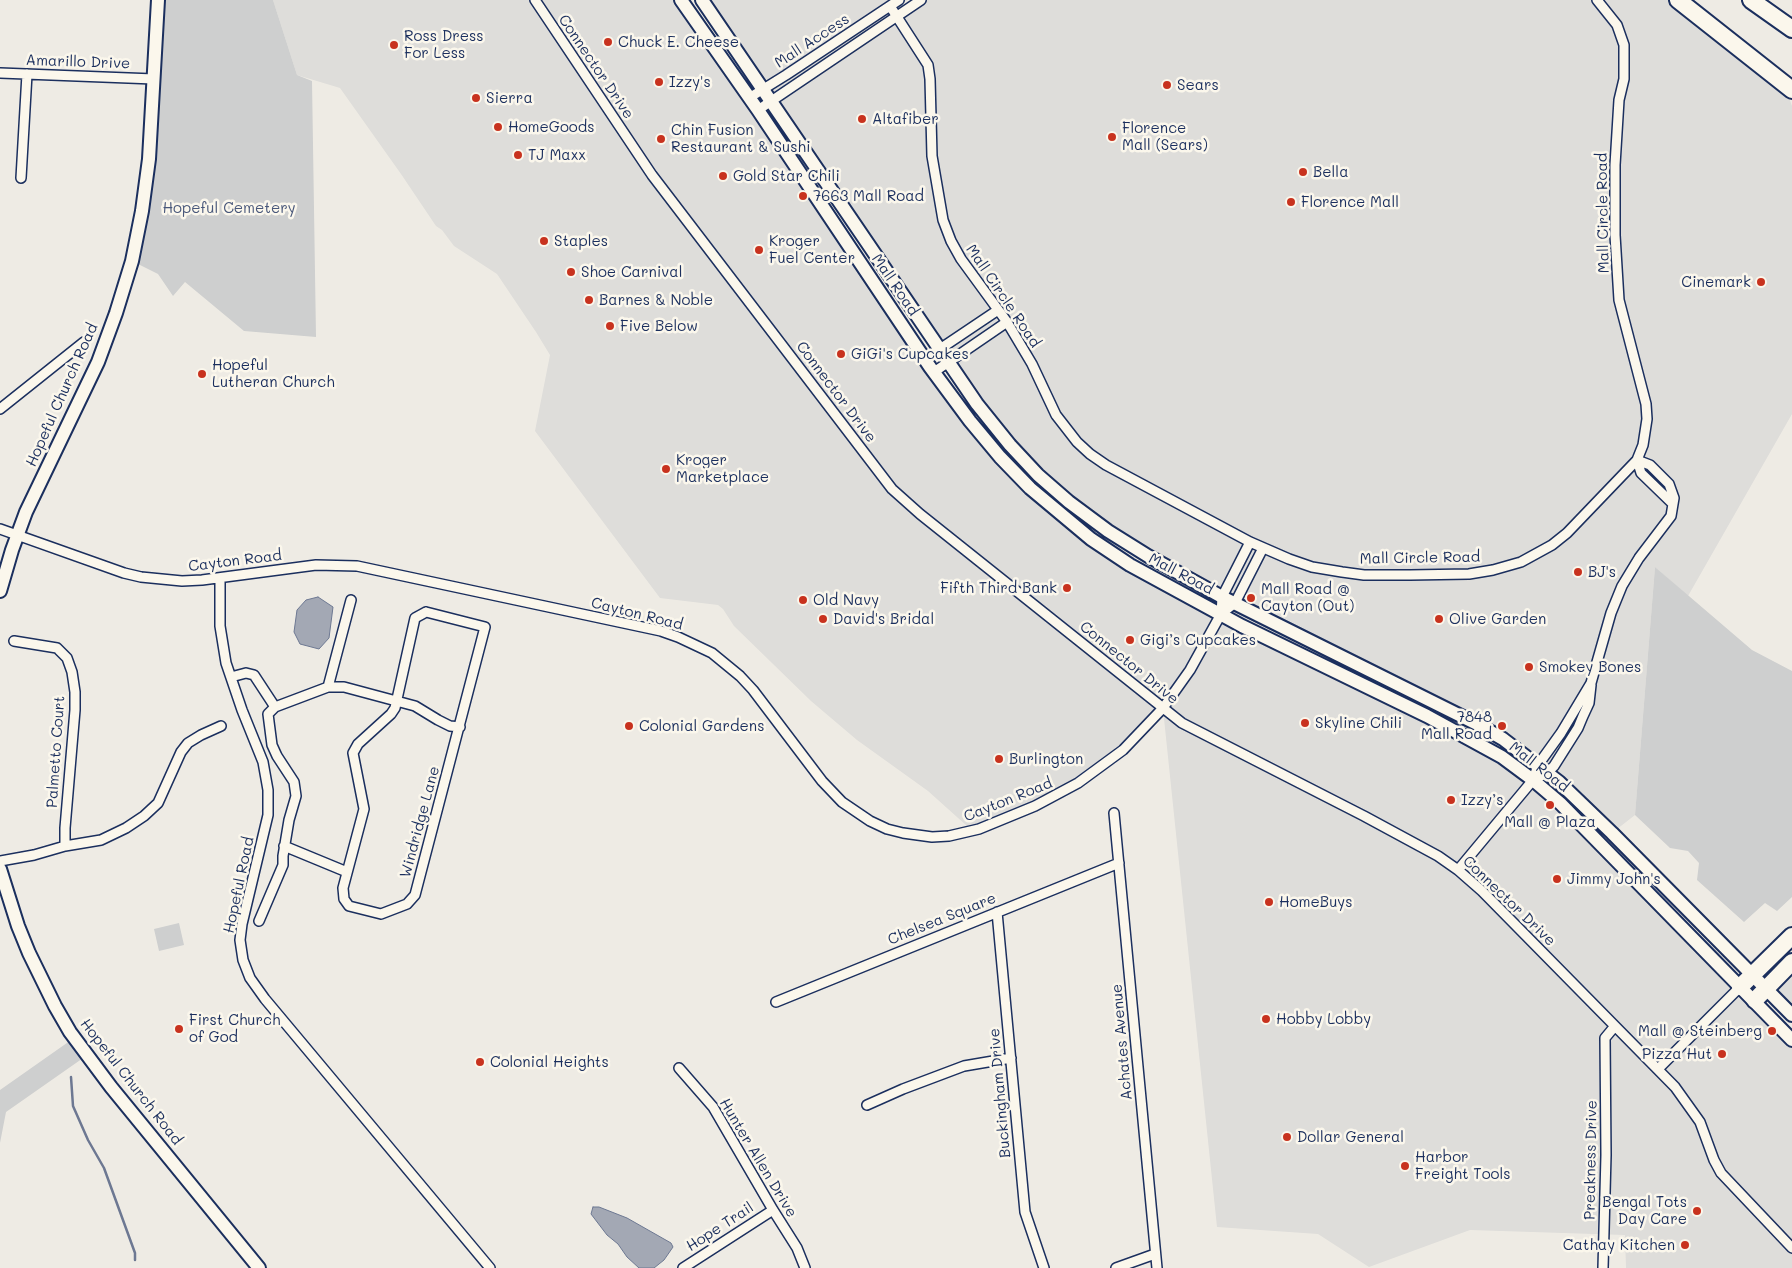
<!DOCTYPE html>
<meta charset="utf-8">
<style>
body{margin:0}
canvas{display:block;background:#eeebe4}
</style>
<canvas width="1792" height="1268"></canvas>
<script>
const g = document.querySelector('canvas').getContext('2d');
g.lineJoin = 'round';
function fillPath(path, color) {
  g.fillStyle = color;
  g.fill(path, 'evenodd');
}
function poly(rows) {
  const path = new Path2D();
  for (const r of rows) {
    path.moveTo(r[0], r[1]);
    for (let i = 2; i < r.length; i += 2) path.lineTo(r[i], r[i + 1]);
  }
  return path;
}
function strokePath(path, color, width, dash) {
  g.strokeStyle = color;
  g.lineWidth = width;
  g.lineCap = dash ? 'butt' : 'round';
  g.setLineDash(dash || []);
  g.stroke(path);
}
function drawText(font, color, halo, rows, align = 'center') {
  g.font = font + ' Mali,sans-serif';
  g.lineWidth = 5;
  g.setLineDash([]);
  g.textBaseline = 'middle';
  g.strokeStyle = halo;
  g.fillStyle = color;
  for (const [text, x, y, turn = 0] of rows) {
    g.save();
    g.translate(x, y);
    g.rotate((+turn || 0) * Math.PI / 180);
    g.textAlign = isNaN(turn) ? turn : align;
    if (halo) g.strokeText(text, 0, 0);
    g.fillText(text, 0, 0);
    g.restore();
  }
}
const built = poly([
 [273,0,681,0,926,361,1017,474,1145,573,1427,716,1533,780,1792,1040,1792,1268,1626,1268,1625,1235,1470,1230,1369,1267,1318,1234,1217,1227,1163,709,1145,728,1078,783,979,829,972,824,967,826,928,791,857,740,811,701,734,626,723,609,718,605,660,598,535,431,550,355,536,332,497,274,454,246,442,230,436,226,401,174,340,88,297,75],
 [701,0,907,0,893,10,897,16,921,0,1678,0,1784,84,1792,106,1792,414,1688,596,1655,567,1635,815,1612,833,1503,739,1108,531,1010,445],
 [1792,962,1792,1014,1767,988]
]);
const green = poly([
 [158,0,273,0,297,75,312,81,316,337,244,331,185,282,173,296,158,274,132,261,142,211],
 [1655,567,1752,650,1792,671,1792,897,1777,911,1765,903,1744,922,1697,880,1699,863,1688,851,1670,848,1635,815],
 [179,923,184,945,159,951,154,929],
 [74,1038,86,1056,6,1112,0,1143,0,1090]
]);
const water = poly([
 [318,597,333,607,329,638,319,649,300,644,294,632,297,610,306,600,318,597],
 [593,1207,599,1207,627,1218,671,1243,673,1247,664,1260,654,1268,639,1268,627,1257,618,1244,607,1235,591,1214,593,1207]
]);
const stream = poly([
 [71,1077,73,1106,88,1140,104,1168,135,1253,135,1260]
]);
const minor = poly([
 [535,0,652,175,892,489,920,514,1182,723,1364,816,1438,856,1458,870,1482,891,1675,1087,1700,1122,1714,1160,1721,1173,1792,1248],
 [890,6,928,65,930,79,932,156,943,220,951,241,961,259,1007,322,1032,364,1056,415,1077,442,1090,454,1106,465,1250,542,1289,559,1312,567,1342,572,1364,575,1410,575,1469,574,1493,570,1521,562,1552,545,1567,533,1637,460,1643,445,1647,419,1646,404,1619,300,1615,235,1615,165,1619,100,1624,79,1624,45,1617,25,1597,0],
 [0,73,154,79],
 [749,98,786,75,899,0],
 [758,110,921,0],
 [21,178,27,74],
 [925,359,998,310],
 [934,372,1007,322],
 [0,409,84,342],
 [1637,460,1641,473,1673,504],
 [0,529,124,573,141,577,182,581,202,580,316,565,357,566,661,631,678,637,712,653,740,676,753,690,822,781,842,802,870,821,887,829,903,833,932,837,949,836,979,829,1035,806,1078,783,1123,750,1163,708,1190,670,1221,614,1222,597,1250,542],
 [220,578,220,626,226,663,242,710,263,762,268,790,268,815,242,924,240,940,243,960,250,978,265,999,490,1268],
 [426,612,485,627,415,895,407,904,381,914,349,906,344,899,343,888,364,809,353,753,358,744,391,714,395,708,415,618,426,612],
 [1221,614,1235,603,1263,548],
 [14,641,57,648,67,658,72,672,75,692,75,710,65,828,65,846],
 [231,677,246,673,254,675,275,707],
 [328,687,344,687,415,706,438,720,450,726,460,727],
 [1533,780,1538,765,1561,733,1591,683,1611,613,1622,586,1639,558,1671,516,1674,498,1669,484,1650,465,1637,460],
 [1114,813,1157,1268],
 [284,846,347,872],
 [0,861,34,855,65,846,101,840,126,828,144,816,158,803,181,752,188,743,201,735,221,726],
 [1458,870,1533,780,1547,773,1554,766,1578,728,1583,716,1589,703,1591,685],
 [997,912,1025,1212,1044,1268],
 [259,921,283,865,283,856,289,820,296,796,294,782,277,756,272,745,268,714,275,707,328,687,351,600],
 [776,1002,1119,863],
 [679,1068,713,1107,773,1210,797,1248,805,1268],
 [1658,1069,1740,987],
 [867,1105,903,1089,964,1066,1011,1058],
 [683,1268,773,1210],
 [1116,1268,1155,1254],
 [1603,1268,1606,1155,1605,1038,1615,1026]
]);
const secondary = poly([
 [681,0,758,110,930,367,970,421,1000,457,1030,488,1091,539,1130,565,1242,626,1427,716,1502,757,1533,780,1560,803,1792,1040],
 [702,0,977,404,1010,445,1038,475,1069,502,1108,531,1148,556,1222,597,1477,724,1503,739,1559,782,1612,833,1792,1015],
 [0,591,12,550,26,512,98,362,116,313,132,261,142,211,149,159,158,0],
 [0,869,18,926,29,953,55,1006,70,1032,111,1087,259,1268]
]);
const motorway = poly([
 [1678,0,1792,90],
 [1751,0,1792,29],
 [1740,987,1792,936],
 [1755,1000,1792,962]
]);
const markers = [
 [608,42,5,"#c8321e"],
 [394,45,5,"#c8321e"],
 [659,82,5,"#c8321e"],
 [1167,85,5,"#c8321e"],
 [476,98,5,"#c8321e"],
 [862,119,5,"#c8321e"],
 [498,127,5,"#c8321e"],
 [1112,137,5,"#c8321e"],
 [661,139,5,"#c8321e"],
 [518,155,5,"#c8321e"],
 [1303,172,5,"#c8321e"],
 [723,176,5,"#c8321e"],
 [803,196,5,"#c8321e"],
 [1291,202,5,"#c8321e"],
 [544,241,5,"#c8321e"],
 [759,250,5,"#c8321e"],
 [571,272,5,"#c8321e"],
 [1761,282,5,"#c8321e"],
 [589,300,5,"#c8321e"],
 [610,326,5,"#c8321e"],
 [841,354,5,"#c8321e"],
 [202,374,5,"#c8321e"],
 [666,469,5,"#c8321e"],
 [1578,572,5,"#c8321e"],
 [1067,588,5,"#c8321e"],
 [1251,598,5,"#c8321e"],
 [803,600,5,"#c8321e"],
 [823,619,5,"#c8321e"],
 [1439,619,5,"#c8321e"],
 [1130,640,5,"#c8321e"],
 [1529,667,5,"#c8321e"],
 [1305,723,5,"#c8321e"],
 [629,726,5,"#c8321e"],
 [1502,726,5,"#c8321e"],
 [999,759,5,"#c8321e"],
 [1451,800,5,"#c8321e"],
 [1550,805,5,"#c8321e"],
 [1557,879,5,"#c8321e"],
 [1269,902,5,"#c8321e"],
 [1266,1019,5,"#c8321e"],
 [179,1029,5,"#c8321e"],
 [1772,1031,5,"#c8321e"],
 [1722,1054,5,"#c8321e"],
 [480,1062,5,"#c8321e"],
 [1287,1137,5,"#c8321e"],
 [1405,1166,5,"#c8321e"],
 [1697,1211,5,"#c8321e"],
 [1685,1245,5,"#c8321e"]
];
const poiNames = [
 ["Ross Dress",404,36],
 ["For Less",404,53],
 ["Chuck E. Cheese",618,42],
 ["Izzy's",669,82],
 ["Sears",1177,85],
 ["Sierra",486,98],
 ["Altafiber",872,119],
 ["HomeGoods",508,127],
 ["Florence",1122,128],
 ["Mall (Sears)",1122,145],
 ["Chin Fusion",671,130],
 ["Restaurant & Sushi",671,147],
 ["TJ Maxx",528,155],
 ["Bella",1313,172],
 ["Gold Star Chili",733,176],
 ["7663 Mall Road",813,196],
 ["Florence Mall",1301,202],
 ["Staples",554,241],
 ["Kroger",769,241],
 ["Fuel Center",769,258],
 ["Shoe Carnival",581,272],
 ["Cinemark",1751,282,"right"],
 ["Barnes & Noble",599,300],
 ["Five Below",620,326],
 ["GiGi's Cupcakes",851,354],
 ["Hopeful",212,365],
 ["Lutheran Church",212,382],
 ["Kroger",676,460],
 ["Marketplace",676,477],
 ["BJ's",1588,572],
 ["Fifth Third Bank",1057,588,"right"],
 ["Mall Road @",1261,589],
 ["Cayton (Out)",1261,606],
 ["Old Navy",813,600],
 ["David's Bridal",833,619],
 ["Olive Garden",1449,619],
 ["Gigi’s Cupcakes",1140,640],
 ["Smokey Bones",1539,667],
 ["7848",1492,717,"right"],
 ["Mall Road",1492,734,"right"],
 ["Skyline Chili",1315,723],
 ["Colonial Gardens",639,726],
 ["Burlington",1009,759],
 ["Izzy’s",1461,800],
 ["Mall @ Plaza",1550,822,"center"],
 ["Jimmy John's",1567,879],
 ["HomeBuys",1279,902],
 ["Hobby Lobby",1276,1019],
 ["First Church",189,1020],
 ["of God",189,1037],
 ["Mall @ Steinberg",1762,1031,"right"],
 ["Pizza Hut",1712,1054,"right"],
 ["Colonial Heights",490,1062],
 ["Dollar General",1297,1137],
 ["Harbor",1415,1157],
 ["Freight Tools",1415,1174],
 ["Bengal Tots",1687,1202,"right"],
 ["Day Care",1687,1219,"right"],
 ["Cathay Kitchen",1675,1245,"right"]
];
const streetNames = [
 ["Mall Access",812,41,-33],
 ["Amarillo Drive",78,62,2],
 ["Connector Drive",596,67,56],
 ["Mall Circle Road",1603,213,-91],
 ["Mall Road",895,285,56],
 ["Mall Circle Road",1003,296,56],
 ["Connector Drive",836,392,53],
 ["Hopeful Church Road",62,395,-66],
 ["Mall Circle Road",1420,558,-1],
 ["Cayton Road",235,561,-7],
 ["Mall Road",1181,574,28],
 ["Cayton Road",637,614,14],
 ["Connector Drive",1129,663,39],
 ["Palmetto Court",56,752,-86],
 ["Mall Road",1539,767,38],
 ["Cayton Road",1008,800,-22],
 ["Windridge Lane",420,822,-75],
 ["Hopeful Road",239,885,-78],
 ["Connector Drive",1509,901,44],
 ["Chelsea Square",942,919,-22],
 ["Achates Avenue",1122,1042,-95],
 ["Hopeful Church Road",131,1082,52],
 ["Buckingham Drive",1000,1093,-95],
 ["Hunter Allen Drive",758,1158,59],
 ["Preakness Drive",1591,1160,-89],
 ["Hope Trail",720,1227,-33]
];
const parkNames = [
 ["Hopeful Cemetery",229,208]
];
fillPath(built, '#deddda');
fillPath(green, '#cecfcf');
fillPath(water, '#a3a8b4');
strokePath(water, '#6d7892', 1);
strokePath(stream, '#6d7892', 2.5);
strokePath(minor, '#1b2f5e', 12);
strokePath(secondary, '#1b2f5e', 16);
strokePath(motorway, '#1b2f5e', 20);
strokePath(minor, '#fbf7ec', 9);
strokePath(secondary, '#fbf7ec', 12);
strokePath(motorway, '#fbf7ec', 16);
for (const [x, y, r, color] of markers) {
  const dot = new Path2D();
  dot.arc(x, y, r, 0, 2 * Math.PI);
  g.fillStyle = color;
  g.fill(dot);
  strokePath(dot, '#fbf7ec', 2);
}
drawText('15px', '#1b2f5e', '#fbf7ec', poiNames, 'left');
drawText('15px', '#1b2f5e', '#fbf7ec', streetNames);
drawText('15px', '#48577a', '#fbf7ec', parkNames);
</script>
